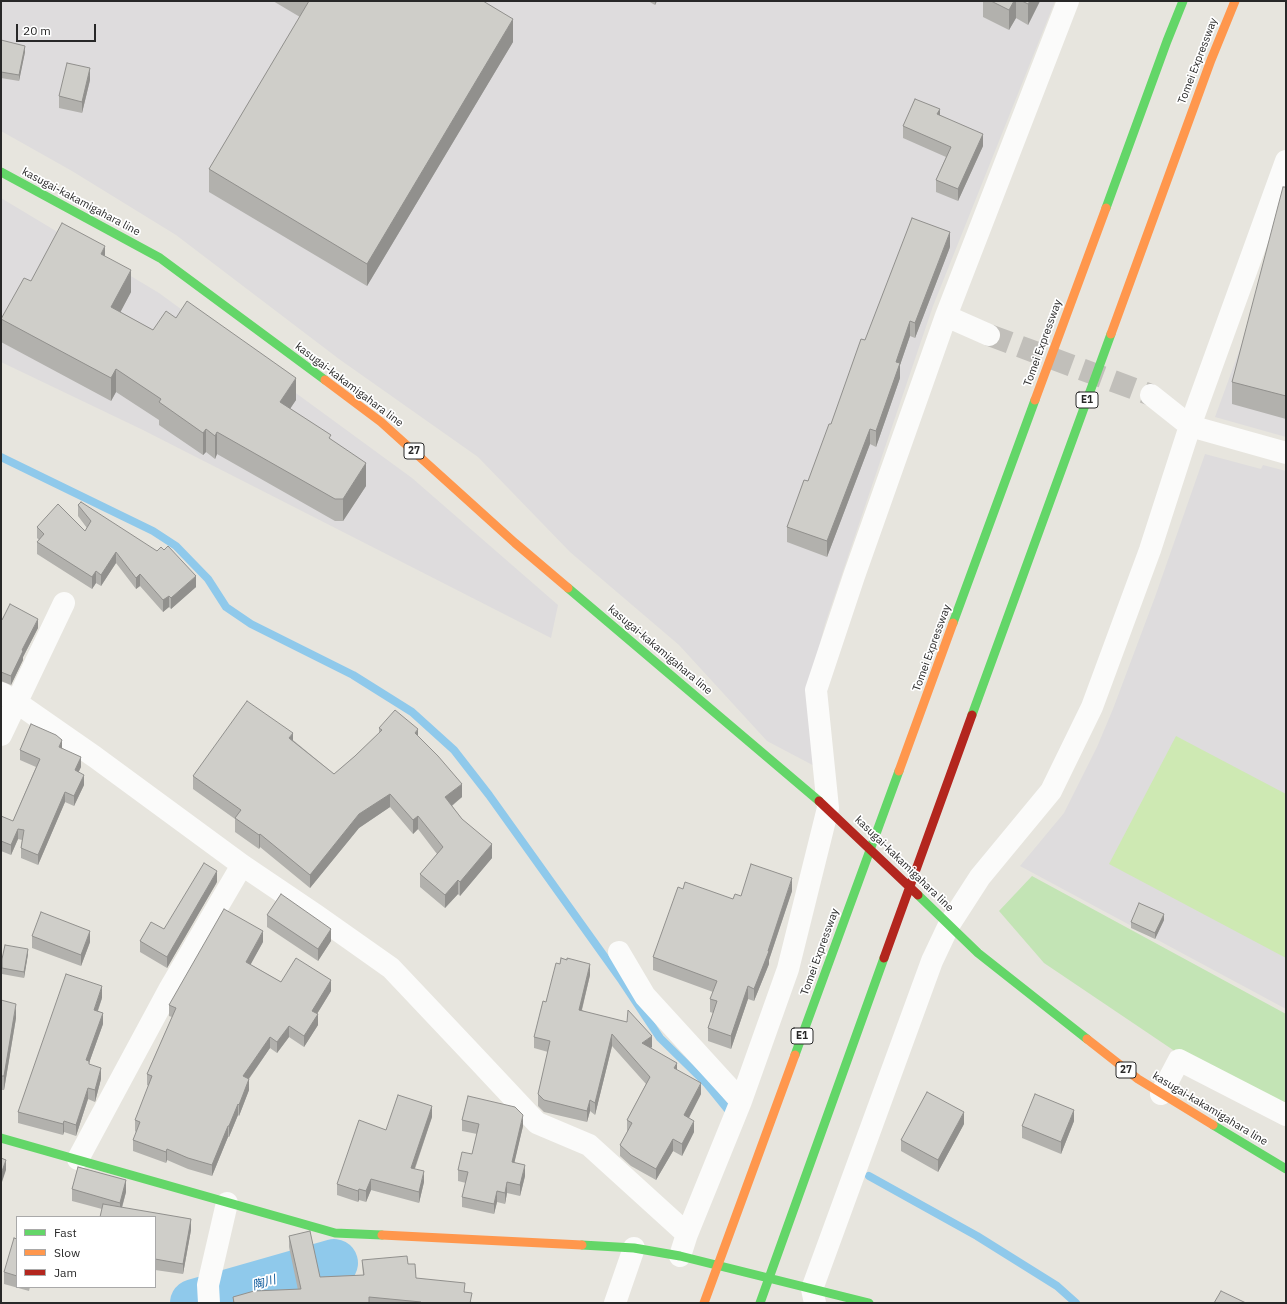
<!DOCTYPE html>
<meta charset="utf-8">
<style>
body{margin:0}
#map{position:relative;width:1287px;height:1304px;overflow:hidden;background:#e7e5de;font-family:"IBM Plex Sans",sans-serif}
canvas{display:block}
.frame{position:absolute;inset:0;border:2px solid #282828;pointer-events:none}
.legend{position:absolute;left:16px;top:1216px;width:140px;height:72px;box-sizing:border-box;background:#fff;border:1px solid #a9a9a9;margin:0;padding:5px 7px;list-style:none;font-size:12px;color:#282828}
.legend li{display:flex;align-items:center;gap:8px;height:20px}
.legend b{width:20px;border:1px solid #a9a9a9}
.scale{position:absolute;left:16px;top:24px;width:80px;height:18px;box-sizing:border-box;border:2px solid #282828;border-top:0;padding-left:5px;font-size:12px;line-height:14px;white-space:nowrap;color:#282828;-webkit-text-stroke:3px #fff;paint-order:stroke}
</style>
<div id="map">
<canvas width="1287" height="1304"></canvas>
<div class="frame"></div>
<ul class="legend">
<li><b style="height:5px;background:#63d668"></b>Fast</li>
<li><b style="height:5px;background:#ff974d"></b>Slow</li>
<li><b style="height:5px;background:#b3261e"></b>Jam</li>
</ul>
<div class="scale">20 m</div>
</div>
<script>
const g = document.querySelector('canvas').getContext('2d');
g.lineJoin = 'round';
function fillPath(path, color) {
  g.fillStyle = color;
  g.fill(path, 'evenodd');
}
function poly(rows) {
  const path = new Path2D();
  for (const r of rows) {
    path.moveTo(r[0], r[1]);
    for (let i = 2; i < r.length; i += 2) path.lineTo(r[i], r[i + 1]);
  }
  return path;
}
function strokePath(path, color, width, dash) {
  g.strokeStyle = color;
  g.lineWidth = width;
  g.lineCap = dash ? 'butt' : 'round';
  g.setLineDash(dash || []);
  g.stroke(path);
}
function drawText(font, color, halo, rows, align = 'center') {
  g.font = font + ' "IBM Plex Sans","Noto Sans JP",sans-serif';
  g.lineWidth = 3.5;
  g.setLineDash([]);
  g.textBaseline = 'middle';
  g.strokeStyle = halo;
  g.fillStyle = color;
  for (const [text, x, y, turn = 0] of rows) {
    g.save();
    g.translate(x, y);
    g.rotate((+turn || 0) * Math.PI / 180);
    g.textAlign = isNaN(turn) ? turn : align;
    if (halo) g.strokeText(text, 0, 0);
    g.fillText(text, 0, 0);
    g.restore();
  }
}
const industrial = poly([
 [1,1,1055,1,933,306,825,624,807,695,822,770,767,741,679,645,570,552,478,457,339,359,176,235,72,171,1,131],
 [1,198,159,293,412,478,558,605,551,638,143,430,1,362],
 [1286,223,1286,437,1215,417],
 [1205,454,1261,469,1263,465,1286,471,1286,1009,1020,866,1064,813,1097,747,1113,709,1155,597]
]);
const green = poly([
 [1032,876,1286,1014,1286,1110,1179,1054,1044,963,999,911]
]);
const pitch = poly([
 [1176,736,1286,794,1286,958,1109,864]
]);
const stream = poly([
 [1,457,153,531,176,546,208,579,226,607,251,624,353,675,412,712,454,750,489,795,622,981,660,1038,707,1084,733,1116],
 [869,1176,977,1236,1057,1286,1076,1303]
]);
const river = poly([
 [194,1303,334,1263]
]);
const streetTunnel = poly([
 [989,335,1151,395]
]);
const street = poly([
 [946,316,989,335],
 [1151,395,1190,426,1286,453],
 [1,693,16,702,95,757,242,865,316,915,391,968,477,1059,537,1123,589,1145,687,1234],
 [1,735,64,603],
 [619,952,645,996,741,1101],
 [1161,1094,1179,1060,1286,1115],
 [78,1159,170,988,242,865],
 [680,1256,687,1234,741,1101,788,969,828,808,816,690,854,576,946,316,1068,1],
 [209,1303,208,1285,227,1203],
 [615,1303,634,1248],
 [815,1303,812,1289,932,961,949,925,980,877,1051,791,1092,707,1150,550,1190,426,1286,161]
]);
const fast = poly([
 [1,172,160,258,325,380],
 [1106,208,1167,41,1183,1],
 [568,588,819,801],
 [953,623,1035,400],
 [972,715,1111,334],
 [918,895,978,953,1087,1039],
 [795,1055,899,771],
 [1213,1125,1286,1169],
 [1,1138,335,1233,382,1235],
 [582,1245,634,1248,680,1256,869,1303],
 [760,1303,884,958]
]);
const slow = poly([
 [1111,334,1211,60,1235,1],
 [325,380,381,422,515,543,568,588],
 [1035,400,1106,208],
 [899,771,953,623],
 [1087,1039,1138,1079,1213,1125],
 [382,1235,582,1245],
 [704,1303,795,1055]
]);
const jam = poly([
 [819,801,918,895],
 [884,958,972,715]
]);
const wall = poly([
 [273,1,483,1,513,42,367,286,209,192,209,169,300,17],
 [648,1,657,1,655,5],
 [983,1,1040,1,1028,25,1016,18,1009,30,983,17],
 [1,40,25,52,19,81,1,78],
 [90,80,82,113,59,108,59,96],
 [940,115,983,146,958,201,936,192,936,180,946,157,903,138,903,126],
 [1286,187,1286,419,1232,404,1232,382],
 [950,247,915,338,910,336,900,365,900,378,876,447,870,444,827,557,787,542,787,527,808,481,831,424],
 [105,256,131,292,120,312,153,330,296,400,290,408,331,440,366,486,343,521,335,521,217,454,215,459,206,452,203,455,159,425,159,420,116,392,111,401,1,342,1,319,31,281],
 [78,505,196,587,171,609,169,607,163,612,140,586,136,589,116,563,101,586,96,583,92,589,37,554,37,542,39,540,37,538,37,527,85,531,87,528,78,516],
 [1,620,38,628,23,657,23,660,11,685,1,681],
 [379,728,418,736,462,797,452,806,492,858,460,896,458,894,445,908,420,887,420,874,437,854,418,829,413,834,390,807,359,828,310,888,260,847,259,849,235,832,235,819,193,789,193,776,293,740,334,774,355,756,379,733],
 [62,749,81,767,78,772,84,785,74,806,65,802,38,865,21,858,21,848,22,840,18,839,11,855,1,851,1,816,13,821,36,767,20,760,20,750],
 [217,882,167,968,140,952,140,941,164,929],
 [683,889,733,899,741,896,792,891,769,960,769,964,754,1001,748,999,731,1049,708,1041,708,1028,713,1013,710,1012,710,999,713,992,653,970,653,957],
 [267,915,331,941,318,961,267,927],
 [1164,920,1155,939,1131,928,1131,922],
 [32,936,90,942,81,966,32,948],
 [263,942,250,964,281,982,331,991,317,1014,318,1025,304,1047,289,1037,277,1053,270,1048,249,1079,249,1090,239,1116,238,1115,229,1137,228,1137,212,1176,188,1169,167,1160,166,1163,133,1151,133,1140,136,1132,135,1131,135,1120,149,1086,147,1085,147,1074,172,1017,169,1016,169,1005],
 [28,954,24,978,2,974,2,959],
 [560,964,590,975,582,1010,652,1047,651,1048,677,1070,701,1094,689,1118,694,1132,682,1156,673,1151,656,1180,631,1166,620,1156,620,1145,627,1132,627,1120,646,1084,612,1046,595,1115,590,1111,587,1122,544,1112,538,1106,538,1094,548,1052,534,1048,534,1037],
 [102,998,98,1011,103,1024,89,1063,89,1064,101,1079,95,1102,88,1099,76,1136,64,1132,63,1135,18,1123,18,1112],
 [1,1000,16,1018,4,1090,1,1090],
 [432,1117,415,1169,424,1182,419,1203,371,1190,366,1202,359,1200,358,1202,337,1195,337,1184,386,1130],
 [462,1120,523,1126,514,1163,525,1176,520,1196,507,1193,505,1204,497,1202,494,1214,462,1207,462,1197,466,1183,458,1181,458,1170,472,1154,477,1134,462,1131],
 [1074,1121,1061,1154,1022,1138,1022,1126],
 [964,1124,938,1172,901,1151,901,1140],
 [78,1167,126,1180,126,1192,122,1208,191,1219,191,1230,183,1274,155,1270,155,1217,100,1217,102,1209,72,1201,72,1189],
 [289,1236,320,1277,363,1275,362,1260,408,1264,416,1278,465,1292,472,1303,233,1303,233,1297,298,1290,289,1247],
 [17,1239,17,1287,30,1287,29,1291,4,1284,4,1272]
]);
const shadedWall = poly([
 [655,1,657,1,655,5],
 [1014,1,1016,1,1016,18,1009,30,1009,10],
 [1030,1,1040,1,1028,25,1028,4],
 [513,19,513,42,367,286,367,264],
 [25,46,25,52,19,81,19,75],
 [90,68,90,80,82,113,82,102],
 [940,109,940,121,937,114],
 [983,134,983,146,958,201,958,189],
 [950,232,950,247,915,338,915,323],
 [105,246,105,269,101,254],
 [131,270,131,292,111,330,111,307],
 [910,321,910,336,900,365,900,378,876,447,876,431,896,362],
 [116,369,116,392,111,401,111,378],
 [296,378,296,400,280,424,280,402],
 [206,429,206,452,203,455,203,433],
 [870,429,870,444,827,557,827,541],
 [217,432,217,454,215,459,215,436],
 [366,463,366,486,343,521,343,499],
 [116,552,116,563,101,586,101,575],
 [96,571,96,583,92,589,92,577],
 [140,574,140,586,136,589,136,578],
 [196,576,196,587,171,609,171,598],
 [169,596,169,607,163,612,163,600],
 [38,619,38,628,23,657,23,660,11,685,11,676,22,650],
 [418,729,418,743,415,733],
 [293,733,293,747,289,738],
 [62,740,62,750,59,747],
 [81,757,81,767,75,780,75,770],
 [84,775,84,785,74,806,74,796],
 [462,784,462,797,445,811,445,797],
 [65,792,65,802,38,865,38,855],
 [390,794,390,807,359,828,310,888,310,875,359,814],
 [418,816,418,829,413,834,413,820],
 [18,829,18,839,11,855,11,845],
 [260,834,260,847,259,849,259,835],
 [492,844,492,858,460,896,460,882],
 [217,871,217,882,167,968,167,957],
 [792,878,792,891,769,960,769,964,754,1001,754,989,768,951],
 [458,880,458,894,445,908,445,895],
 [1164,914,1164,920,1155,939,1155,933],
 [331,929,331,941,318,961,318,949],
 [90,931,90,942,81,966,81,955],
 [263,931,263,942,246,973,246,962],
 [28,949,28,954,24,978,24,972],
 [590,964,590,975,579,1021,579,1010],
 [331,980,331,991,312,1022,312,1011],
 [102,986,102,998,94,1021,94,1010],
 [748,986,748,999,731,1049,731,1036],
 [16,1004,16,1018,4,1090,4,1076],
 [103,1013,103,1024,89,1063,89,1072,86,1060],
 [318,1014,318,1025,304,1047,304,1036],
 [289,1026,289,1037,277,1053,277,1042],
 [612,1034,612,1046,595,1115,595,1103],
 [652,1036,652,1047,642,1054,642,1043],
 [270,1037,270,1048,243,1087,243,1076],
 [677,1063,677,1074,674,1068],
 [101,1068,101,1079,95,1102,95,1090],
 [249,1079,249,1090,239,1116,239,1105],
 [701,1083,701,1094,684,1127,684,1115],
 [88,1088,88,1099,76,1136,76,1125],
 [590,1100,590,1111,587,1122,587,1111],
 [238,1104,238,1115,229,1137,229,1126],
 [432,1106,432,1117,411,1179,411,1168],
 [1074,1110,1074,1121,1061,1154,1061,1142],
 [964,1112,964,1124,938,1172,938,1160],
 [523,1115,523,1126,512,1173,512,1162],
 [64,1121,64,1132,63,1135,63,1124],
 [694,1121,694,1132,682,1156,682,1144],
 [228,1126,228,1137,212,1176,212,1165],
 [673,1139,673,1151,656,1180,656,1169],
 [167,1149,167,1160,166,1163,166,1152],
 [6,1160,6,1170,1,1185,1,1174],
 [525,1165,525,1176,520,1196,520,1185],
 [424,1171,424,1182,419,1203,419,1192],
 [371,1179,371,1190,366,1202,366,1191],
 [126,1180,126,1192,120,1214,120,1203],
 [507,1182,507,1193,505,1204,505,1193],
 [359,1189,359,1200,358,1202,358,1191],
 [497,1191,497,1202,494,1214,494,1204],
 [191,1219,191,1230,183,1274,183,1264]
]);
const building = poly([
 [309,1,483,1,513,19,367,264,209,169,309,1],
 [991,1,1014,1,1009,10,991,1],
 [1022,1,1030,1,1028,4,1022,1],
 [1,40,25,46,19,75,1,72,1,40],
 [67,63,90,68,82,102,59,96,67,63],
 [915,99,940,109,937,114,983,134,958,189,936,180,951,147,903,126,915,99],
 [1283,187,1286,187,1286,396,1232,382,1283,187],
 [912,218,950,232,915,323,910,321,896,362,900,363,876,431,870,429,827,541,787,527,804,480,808,481,829,424,831,424,861,339,865,340,912,218],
 [62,223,105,246,101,254,131,270,111,307,153,330,166,311,176,318,187,301,296,378,280,402,331,435,329,438,366,463,343,499,335,499,217,432,215,436,206,429,203,433,159,402,161,399,116,369,111,378,1,319,24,278,31,281,62,223],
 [81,502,157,551,161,547,164,550,168,546,196,576,171,598,169,596,163,600,140,574,136,578,116,552,101,575,96,571,92,577,37,542,44,534,37,527,58,504,85,531,91,521,78,505,81,502],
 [10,604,38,619,22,650,23,651,11,676,1,672,1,620,2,620,10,604],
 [247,701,293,733,289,738,334,774,355,756,382,730,379,728,395,710,418,729,415,733,438,756,462,784,445,797,462,819,492,844,460,882,458,880,445,895,420,874,443,847,418,816,413,820,390,794,359,814,310,875,260,834,259,835,235,818,241,810,193,776,247,701],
 [31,724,56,735,62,740,59,747,81,757,75,770,84,775,74,796,65,792,38,855,21,848,24,830,18,829,11,845,1,841,1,816,13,821,40,759,20,750,31,724],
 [204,863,217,871,167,957,140,941,151,922,164,929,204,863],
 [751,864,792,878,768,951,769,951,754,989,748,986,731,1036,708,1028,717,1001,710,999,717,981,653,957,678,887,683,889,685,882,733,899,735,894,741,896,751,864],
 [281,894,331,929,318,949,267,915,281,894],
 [1139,903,1164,914,1155,933,1131,922,1139,903],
 [224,909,263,931,246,962,281,982,296,958,331,980,312,1011,318,1014,304,1036,289,1026,277,1042,270,1037,243,1076,249,1079,239,1105,238,1104,229,1126,228,1126,212,1165,188,1158,167,1149,166,1152,133,1140,140,1122,135,1120,152,1076,147,1074,176,1008,169,1005,224,909],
 [41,912,90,931,81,955,32,936,41,912],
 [5,945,28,949,24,972,2,968,2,959,5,945],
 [561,958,567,960,567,958,590,964,579,1010,627,1022,628,1010,652,1036,642,1043,677,1063,674,1068,701,1083,684,1115,694,1121,682,1144,673,1139,656,1169,631,1155,620,1145,632,1123,627,1120,650,1077,612,1034,595,1103,590,1100,587,1111,544,1100,538,1094,550,1041,534,1037,543,1001,546,1002,556,963,560,964,561,958],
 [66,974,102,986,94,1010,103,1013,86,1060,89,1061,89,1064,101,1068,95,1090,88,1088,76,1125,64,1121,63,1124,18,1112,66,974],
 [1,1000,16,1004,4,1076,1,1076,1,1000],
 [927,1092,964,1112,938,1160,901,1140,927,1092],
 [1035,1094,1074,1110,1061,1142,1022,1126,1035,1094],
 [398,1095,432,1106,411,1168,424,1171,419,1192,371,1179,366,1191,359,1189,358,1191,337,1184,359,1120,386,1130,398,1095],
 [468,1096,515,1107,523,1115,512,1162,525,1165,520,1185,507,1182,505,1193,497,1191,494,1204,462,1197,468,1172,458,1170,462,1152,472,1154,479,1124,462,1120,468,1096],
 [1,1158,6,1160,1,1174,1,1158],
 [78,1167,126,1180,120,1203,72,1189,78,1167],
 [103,1204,191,1219,183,1264,155,1259,155,1217,100,1217,103,1204],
 [310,1231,320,1277,364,1275,362,1260,407,1256,408,1264,415,1264,416,1278,465,1283,464,1292,472,1293,470,1303,421,1303,421,1302,369,1297,369,1303,234,1303,233,1297,254,1291,301,1289,289,1236,310,1231],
 [14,1238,17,1239,17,1276,4,1272,14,1238],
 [1221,1291,1246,1303,1214,1303,1221,1291]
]);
const shields = [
 [1087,400,22],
 [414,451,20],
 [802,1036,22],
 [1126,1070,20]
];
const shieldNames = [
 ["E1",1087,400],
 ["27",414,451],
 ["E1",802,1036],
 ["27",1126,1070]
];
const streetNames = [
 ["Tomei Expressway",1198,61,-69],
 ["kasugai-kakamigahara line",81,202,28],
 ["Tomei Expressway",1043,343,-70],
 ["kasugai-kakamigahara line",349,385,37],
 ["Tomei Expressway",932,648,-70],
 ["kasugai-kakamigahara line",660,650,40],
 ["kasugai-kakamigahara line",904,864,44],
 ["Tomei Expressway",820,952,-70],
 ["kasugai-kakamigahara line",1210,1109,31]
];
const waterNames = [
 ["陶川",264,1283,-16]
];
fillPath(industrial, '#dedcdd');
fillPath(green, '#c3e4b5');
fillPath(pitch, '#cee9b3');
strokePath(stream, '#8fc9eb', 8);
strokePath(river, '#8fc9eb', 48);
strokePath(streetTunnel, '#c1bfba', 22, [22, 11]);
strokePath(street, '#fbfbfa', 22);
strokePath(fast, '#63d668', 9);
strokePath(slow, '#ff974d', 9);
strokePath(jam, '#b3261e', 9);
fillPath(wall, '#b2b1ad');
fillPath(shadedWall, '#91908d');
fillPath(building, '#cfcec9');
strokePath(building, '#91908d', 1);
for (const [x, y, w] of shields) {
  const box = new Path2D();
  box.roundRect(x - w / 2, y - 8, w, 16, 3);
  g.fillStyle = '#fff';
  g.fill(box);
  strokePath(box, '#282828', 1);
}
drawText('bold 10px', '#282828', null, shieldNames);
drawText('11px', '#282828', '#fff', streetNames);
drawText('italic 12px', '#0a589b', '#fff', waterNames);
</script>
